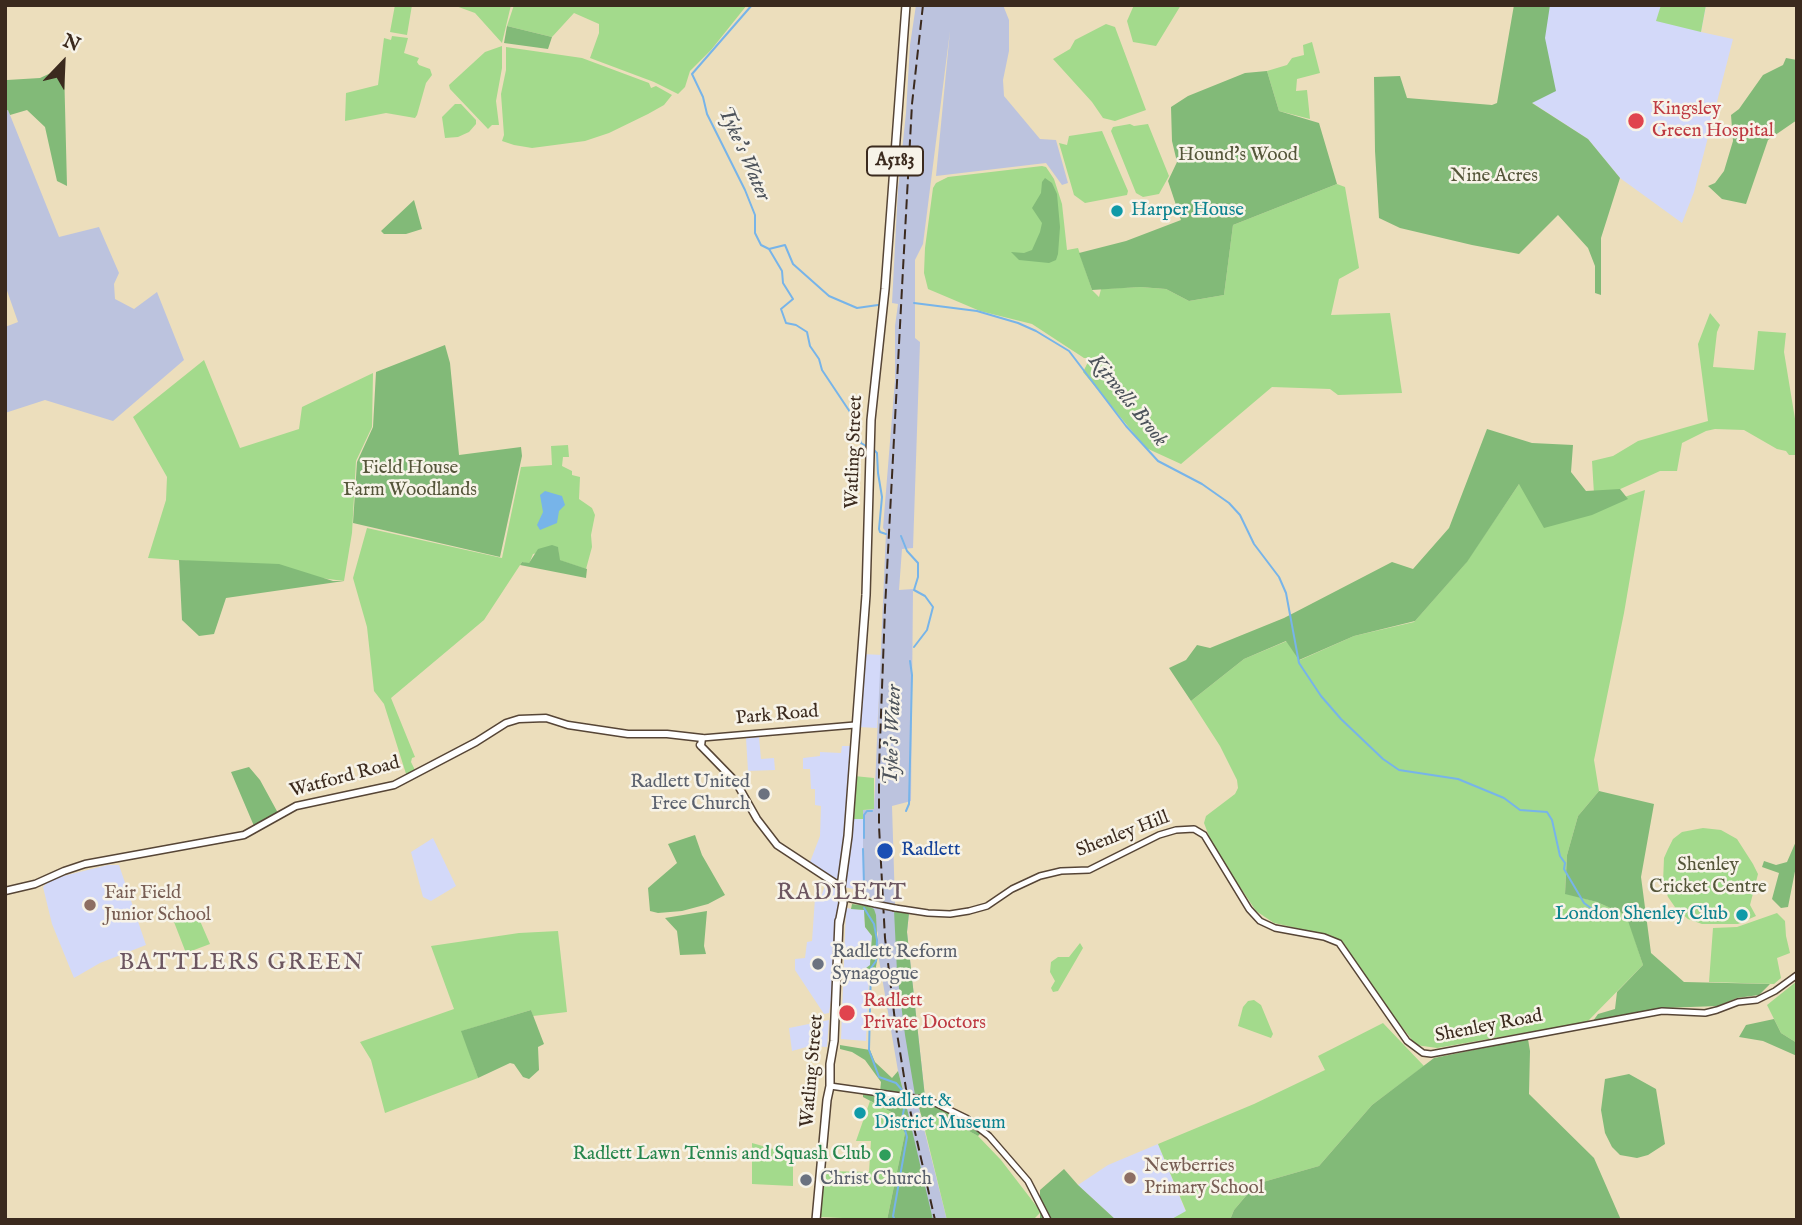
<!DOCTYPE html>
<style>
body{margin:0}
#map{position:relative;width:1802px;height:1225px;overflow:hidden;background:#ecdebc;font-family:"IM FELL English",serif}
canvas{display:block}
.frame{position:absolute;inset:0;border:7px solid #3b2a1e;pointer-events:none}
.north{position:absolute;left:28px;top:28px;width:70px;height:70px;-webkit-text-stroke:5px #f7f3e8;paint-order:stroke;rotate:23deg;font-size:19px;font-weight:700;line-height:28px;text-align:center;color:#3b2a1e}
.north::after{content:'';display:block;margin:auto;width:24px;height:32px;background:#3b2a1e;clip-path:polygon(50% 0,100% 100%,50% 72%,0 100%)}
</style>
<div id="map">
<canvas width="1802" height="1225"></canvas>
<div class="frame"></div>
<div class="north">N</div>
</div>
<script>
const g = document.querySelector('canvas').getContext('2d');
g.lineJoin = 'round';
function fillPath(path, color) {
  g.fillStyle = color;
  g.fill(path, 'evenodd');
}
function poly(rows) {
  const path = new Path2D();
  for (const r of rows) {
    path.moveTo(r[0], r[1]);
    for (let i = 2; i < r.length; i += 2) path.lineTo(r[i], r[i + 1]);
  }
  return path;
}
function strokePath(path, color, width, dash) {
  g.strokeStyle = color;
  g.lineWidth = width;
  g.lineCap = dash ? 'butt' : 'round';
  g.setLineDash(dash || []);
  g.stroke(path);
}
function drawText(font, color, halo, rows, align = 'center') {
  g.font = font + ' "IM FELL English",serif';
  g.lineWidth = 5;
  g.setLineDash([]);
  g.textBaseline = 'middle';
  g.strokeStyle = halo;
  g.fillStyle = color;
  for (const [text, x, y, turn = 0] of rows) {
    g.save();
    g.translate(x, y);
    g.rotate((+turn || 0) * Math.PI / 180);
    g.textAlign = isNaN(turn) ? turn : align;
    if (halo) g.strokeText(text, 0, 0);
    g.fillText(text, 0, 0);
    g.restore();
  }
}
const built = poly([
 [1541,5,1706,5,1701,32,1733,39,1694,192,1682,223,1620,178,1588,139,1531,102],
 [863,654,882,655,877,728,859,727],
 [759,737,761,759,774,758,775,770,748,771,746,738],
 [842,746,851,746,840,879,835,881,810,862,820,836,821,806,815,805,815,789,811,789,810,769,803,769,803,758,820,756,820,752,841,753],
 [853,819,863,819,863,891,844,887],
 [433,838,456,886,431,901,423,897,411,852],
 [108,865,119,865,146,945,100,963,74,978,52,924,43,887,51,879],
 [827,880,839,889,832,994,829,1013,824,1014,795,970,795,959,805,958,807,942,812,941,815,898,821,897],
 [846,908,864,910,865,927,872,936,870,965,856,977,869,977,866,1041,841,1039],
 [829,1020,827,1047,810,1046,792,1051,789,1028],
 [1158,1144,1186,1212,1170,1220,1116,1220,1078,1185,1108,1165]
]);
const industrial = poly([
 [916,5,1003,5,1009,20,1009,51,1003,80,1004,96,1040,139,1056,140,1068,183,1062,185,1046,163,936,176,950,31,923,244,915,260,915,338,920,342,913,548,902,549,899,590,913,589,911,801,892,806,895,904,875,902,863,891,863,810,874,809,886,532,883,528,895,380,895,326,898,304,892,303,898,189,906,113,910,45],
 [8,110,59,237,99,227,119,273,114,284,115,299,134,309,157,292,184,360,113,421,45,400,5,413,5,327,18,322,5,285,5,111],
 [875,906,909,913,907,932,925,1097,904,1094,898,1071,878,954,878,933,868,909],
 [902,1099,917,1101,947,1220,925,1220,905,1133,892,1113]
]);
const green = poly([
 [395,5,412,5,407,35,390,32],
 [453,5,511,5,502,43,475,13],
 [514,5,747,5,711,50,690,71,685,87,678,94,654,82,590,58,599,33,599,24,574,13,552,37,507,26],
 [1134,5,1181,5,1156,46,1133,42,1127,21],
 [1661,5,1706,5,1701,32,1656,21],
 [1106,24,1115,27,1146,110,1115,121,1103,118,1092,102,1053,59,1070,49,1075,40],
 [392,36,408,38,404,53,419,58,417,62,419,65,430,69,432,75,426,83,417,115,415,118,386,113,345,121,346,93,378,85,384,38,391,40],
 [1312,42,1320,73,1297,79,1296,91,1307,90,1310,119,1279,111,1267,71,1287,65,1292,58,1304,55,1303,45],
 [502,46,502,68,496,101,499,125,492,125,488,129,450,89,449,85,485,52],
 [506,47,582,58,649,83,651,88,656,86,672,95,664,105,648,114,609,133,585,141,532,148,514,145,502,141,504,135,501,94,506,70],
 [455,104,461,104,476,120,476,124,469,132,458,137,445,138,442,117],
 [1130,124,1134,126,1148,124,1169,176,1159,194,1143,197,1136,193,1111,131,1113,127],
 [1102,131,1128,191,1127,195,1085,203,1074,195,1059,143,1067,145,1069,136],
 [1042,166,1046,167,1054,179,1062,204,1067,250,1078,248,1092,290,1099,297,1101,289,1140,287,1166,289,1189,301,1224,295,1233,225,1337,184,1345,187,1359,268,1339,279,1331,315,1390,313,1402,393,1338,395,1330,389,1272,387,1181,464,1146,448,1083,372,1090,358,1084,358,1032,324,980,311,928,289,924,273,925,248,933,188,936,183,948,177],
 [1710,313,1720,325,1717,332,1713,367,1754,370,1758,331,1786,333,1784,352,1797,431,1797,460,1796,455,1789,455,1786,451,1777,449,1744,430,1715,429,1706,431,1682,443,1677,471,1660,471,1605,496,1594,494,1592,461,1613,456,1638,441,1708,421,1698,344],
 [204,360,240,448,299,429,302,407,373,373,372,427,356,461,352,533,344,581,189,561,148,558,166,500,167,477,133,417],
 [568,445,569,457,563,457,562,466,572,471,572,475,580,477,579,499,592,508,595,515,591,535,592,547,586,569,559,560,558,548,533,554,529,564,522,562,484,620,391,698,415,757,412,758,411,762,416,772,407,777,384,704,374,691,367,627,353,578,367,528,502,558,521,467,552,465,551,446],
 [1519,484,1598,506,1645,490,1624,613,1594,760,1599,791,1578,816,1567,855,1565,893,1597,902,1627,915,1643,965,1587,1022,1437,1048,1416,1045,1377,995,1345,945,1332,936,1274,923,1256,911,1226,866,1212,844,1204,823,1206,816,1235,794,1238,788,1237,780,1220,746,1191,701,1244,659,1287,641,1300,660,1354,636,1414,622,1465,564],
 [854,776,874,778,874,809,863,810,863,819,853,819,856,791],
 [1703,828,1721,830,1737,839,1753,864,1758,874,1750,905,1756,916,1738,924,1702,924,1688,919,1677,910,1668,897,1663,883,1664,858,1668,849,1673,839,1682,832],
 [194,912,197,914,210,944,186,953,174,922],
 [1777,913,1785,921,1786,936,1790,953,1777,958,1781,978,1774,984,1709,982,1713,928,1737,927],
 [558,931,567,1012,533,1016,531,1010,462,1031,478,1078,385,1113,371,1060,360,1042,454,1009,431,946,519,933],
 [1080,943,1083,948,1058,991,1053,992,1051,988,1055,981,1050,972,1051,962,1058,957,1069,957],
 [1797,981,1797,1043,1781,1033,1767,1005],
 [1254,1000,1261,1005,1273,1034,1271,1038,1238,1026,1243,1007,1248,1001],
 [1383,1023,1424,1066,1372,1105,1319,1166,1256,1184,1234,1210,1230,1220,1170,1220,1186,1211,1158,1144,1254,1104,1325,1070,1318,1056],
 [870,1101,893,1113,905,1133,887,1220,820,1217,825,1171,869,1172,871,1141,856,1141],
 [939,1115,978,1136,1001,1160,1041,1212,1033,1220,947,1220,922,1118],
 [752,1143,791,1154,793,1157,793,1186,752,1184]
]);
const forest = poly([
 [1514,5,1550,5,1545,38,1556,91,1532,103,1588,139,1620,178,1601,238,1601,295,1595,293,1595,266,1588,248,1558,215,1519,254,1472,245,1400,228,1379,218,1375,151,1374,77,1400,76,1407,98,1492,105,1497,103],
 [507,26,552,37,548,49,504,43],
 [1786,58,1797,60,1797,120,1768,140,1746,204,1722,199,1708,186,1715,183,1724,171,1733,141,1731,115,1739,109,1763,75,1783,65],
 [64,67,67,186,57,181,45,127,27,110,10,115,8,110,5,111,5,83,7,80,40,78],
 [1267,71,1279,111,1319,123,1337,184,1233,225,1224,295,1189,301,1166,289,1140,287,1092,290,1079,253,1126,241,1181,220,1168,181,1177,162,1172,141,1171,107,1188,96,1245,73],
 [1045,178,1052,183,1057,194,1060,227,1058,254,1056,260,1049,263,1019,260,1011,252,1024,253,1032,250,1040,232,1042,223,1032,208,1041,193,1042,182],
 [414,200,422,229,406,234,384,234,381,231],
 [445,345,450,363,459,455,521,447,522,456,500,557,353,523,357,462,373,427,376,372],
 [1487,429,1532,443,1573,445,1571,472,1586,491,1620,489,1628,499,1592,515,1544,528,1519,484,1467,562,1415,621,1354,636,1299,660,1286,641,1244,659,1191,701,1169,668,1186,660,1197,645,1210,648,1284,618,1392,562,1413,569,1449,528],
 [552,545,558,547,560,560,587,569,586,578,520,565,522,562,529,563,538,549],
 [179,560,279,564,333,581,344,581,226,598,214,634,199,636,182,620],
 [249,767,260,780,278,813,254,826,231,772],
 [1599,791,1654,804,1641,877,1651,953,1684,982,1770,984,1759,995,1737,998,1718,1006,1662,1008,1593,1021,1598,1014,1615,1009,1617,992,1643,965,1626,915,1597,902,1565,894,1567,855,1578,816],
 [695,835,702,855,725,895,708,904,682,911,658,913,650,911,648,888,677,863,668,844],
 [1797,839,1797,861,1788,907,1781,908,1772,899,1779,873,1762,867,1764,861,1776,865,1787,862],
 [852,904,868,906,874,909,876,915,878,956,874,977,854,977,870,965,872,936,865,927,864,910,851,909],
 [894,910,909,913,907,932,925,1097,915,1095,905,1035,897,972],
 [707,911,704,946,706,954,680,955,677,931,665,918],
 [531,1010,544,1044,538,1047,539,1070,529,1079,523,1077,514,1064,510,1063,478,1078,461,1031],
 [1774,1019,1781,1033,1797,1043,1797,1056,1763,1041,1739,1037,1746,1025],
 [1528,1039,1530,1051,1529,1094,1594,1158,1621,1220,1230,1220,1234,1210,1256,1184,1319,1166,1372,1105,1434,1058],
 [840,1045,870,1050,875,1062,892,1078,898,1071,904,1094,880,1092,881,1082,865,1060,852,1052,840,1049],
 [1629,1074,1656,1089,1665,1144,1648,1155,1637,1158,1620,1155,1612,1147,1605,1133,1601,1110,1605,1079],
 [863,1093,905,1100,933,1220,887,1220,905,1133,893,1113,863,1097],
 [917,1101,938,1106,982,1132,978,1136,939,1115,922,1118],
 [1064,1169,1078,1185,1116,1220,1040,1220,1040,1190]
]);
const water = poly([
 [545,491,562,496,565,505,559,511,557,523,540,530,537,525,543,512,540,495]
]);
const stream = poly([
 [752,5,692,74,703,97,707,114,745,190,755,215,755,233,761,245,769,249,782,271,783,283,793,299,781,309,786,323,796,325,807,332,810,346,819,359,822,370,856,421,861,443,866,446],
 [769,249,785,245,793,264,829,296,857,308,878,305],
 [914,303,977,311,1018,323,1036,331,1069,351,1126,426,1158,461,1202,484,1229,503,1240,515,1254,544,1279,577,1286,593,1299,663,1321,696,1341,719,1383,759,1399,770,1458,779,1504,798,1520,810,1547,812,1552,820,1560,856,1565,863,1564,869,1584,903,1596,912],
 [872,448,877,453,878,473,882,497,879,529,880,532,886,534],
 [901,536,907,551,918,563,918,577,914,590,925,596,933,607,927,630,914,647],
 [906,811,909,804,912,675,910,661],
 [864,838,864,815,867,811,872,811],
 [863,849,864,885],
 [864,908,874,924,877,940,876,961,871,968,869,1050,879,1077,896,1083,902,1090,905,1104,902,1119,907,1137,893,1216,895,1220]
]);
const tertiary = poly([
 [702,738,855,725],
 [842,897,875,904],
 [895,908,928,913,950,914,969,911,987,906,1012,889,1040,876,1061,871,1089,870,1159,835,1176,830,1194,829,1204,835,1249,909,1260,921,1275,928,1324,937,1339,943,1407,1041,1423,1053,1431,1054,1662,1011,1705,1013,1717,1010,1738,1002,1757,1000,1775,991,1797,975],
 [830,1086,901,1096],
 [922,1099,935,1103,966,1118,989,1136,1028,1181,1048,1220]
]);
const secondary = poly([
 [700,745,736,782,757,819,777,845,841,887],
 [5,891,35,884,64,871,85,864,244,835,296,806,394,785,476,742,506,723,519,719,546,718,568,725,628,734,667,734,702,738,701,746]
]);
const primary = poly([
 [839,924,843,903,841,887,848,836,866,595,871,420,885,289,906,5],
 [816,1220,827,1100,830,1086,830,1064,834,1041,839,921]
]);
const rail = poly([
 [923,5,912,104,903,269,885,608,879,768,879,826,885,938,895,1021,908,1101,935,1220]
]);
const tertiaryBridge = poly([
 [875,904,895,908],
 [901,1096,922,1099]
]);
const markers = [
 [1636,121,9,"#e0444e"],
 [1117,211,7,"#0f9aa8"],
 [764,794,7,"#6b7280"],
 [885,851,9,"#1a4fb4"],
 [90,905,7,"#8d6e63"],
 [1742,915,7,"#0f9aa8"],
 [818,964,7,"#6b7280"],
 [847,1013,9,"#e0444e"],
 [860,1113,7,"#0f9aa8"],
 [885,1155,7,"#2e9e5b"],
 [1130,1178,7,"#8d6e63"],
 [806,1180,7,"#6b7280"]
];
const shields = [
 [895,161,56]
];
const shieldNames = [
 ["A5183",895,161]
];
const healthNames = [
 ["Kingsley",1652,110],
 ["Green Hospital",1652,132],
 ["Radlett",863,1002],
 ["Private Doctors",863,1024]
];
const parkNames = [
 ["Hound's Wood",1238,156],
 ["Nine Acres",1494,177],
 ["Field House",410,469],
 ["Farm Woodlands",410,491],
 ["Shenley",1708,866],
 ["Cricket Centre",1708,888]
];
const cultureNames = [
 ["Harper House",1131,211],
 ["London Shenley Club",1728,915,"right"],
 ["Radlett &",874,1102],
 ["District Museum",874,1124]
];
const streetNames = [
 ["Watling Street",855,452,-88],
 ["Park Road",777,716,-5],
 ["Watford Road",345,778,-15],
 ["Shenley Hill",1123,835,-21],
 ["Shenley Road",1489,1027,-11],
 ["Watling Street",813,1071,-85]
];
const worshipNames = [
 ["Radlett United",750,783,"right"],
 ["Free Church",750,805,"right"],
 ["Radlett Reform",832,953],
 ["Synagogue",832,975],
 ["Christ Church",820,1180]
];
const transitNames = [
 ["Radlett",901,851]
];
const educationNames = [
 ["Fair Field",104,894],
 ["Junior School",104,916],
 ["Newberries",1144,1167],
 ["Primary School",1144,1189]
];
const leisureNames = [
 ["Radlett Lawn Tennis and Squash Club",871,1155]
];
const waterNames = [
 ["Tyke's Water",743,154,66],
 ["Kitwells Brook",1127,401,51],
 ["Tyke's Water",894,735,-88]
];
const quarterNames = [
 ["RADLETT",842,894],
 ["BATTLERS GREEN",242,964]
];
fillPath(built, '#d3d9f9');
fillPath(industrial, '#bcc3de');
fillPath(green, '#a3da8c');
fillPath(forest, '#82ba78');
fillPath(water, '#77b4e9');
strokePath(stream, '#77b4e9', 2);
strokePath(tertiary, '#564536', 8);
strokePath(secondary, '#564536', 9);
strokePath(primary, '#564536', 10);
strokePath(tertiary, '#fff', 5);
strokePath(secondary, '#fff', 6);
strokePath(primary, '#fff', 7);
strokePath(rail, '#3b2a1e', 2, [10, 5]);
strokePath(tertiaryBridge, '#564536', 8, []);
strokePath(tertiaryBridge, '#fff', 5);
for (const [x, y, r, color] of markers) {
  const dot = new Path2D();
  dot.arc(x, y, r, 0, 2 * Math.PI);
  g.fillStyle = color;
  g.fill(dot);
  strokePath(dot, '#f7f3e8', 2.5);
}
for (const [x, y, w] of shields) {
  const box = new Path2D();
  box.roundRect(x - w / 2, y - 14.5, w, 29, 5);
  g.fillStyle = '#f7f3e8';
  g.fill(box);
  strokePath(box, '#3b2a1e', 2);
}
drawText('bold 18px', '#3b2a1e', null, shieldNames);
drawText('19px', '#be3a42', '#f7f3e8', healthNames, 'left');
drawText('19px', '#55563a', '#f7f3e8', parkNames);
drawText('19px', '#0d838f', '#f7f3e8', cultureNames, 'left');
drawText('19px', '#3b2a1e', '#f7f3e8', streetNames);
drawText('19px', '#5b616d', '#f7f3e8', worshipNames, 'left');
drawText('19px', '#164399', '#f7f3e8', transitNames, 'left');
drawText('19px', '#785e54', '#f7f3e8', educationNames, 'left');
drawText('19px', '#27864d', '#f7f3e8', leisureNames, 'right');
drawText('italic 21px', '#4d535b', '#f7f3e8', waterNames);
g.letterSpacing = '2px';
drawText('23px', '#6c5660', '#f7f3e8', quarterNames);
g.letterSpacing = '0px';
</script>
